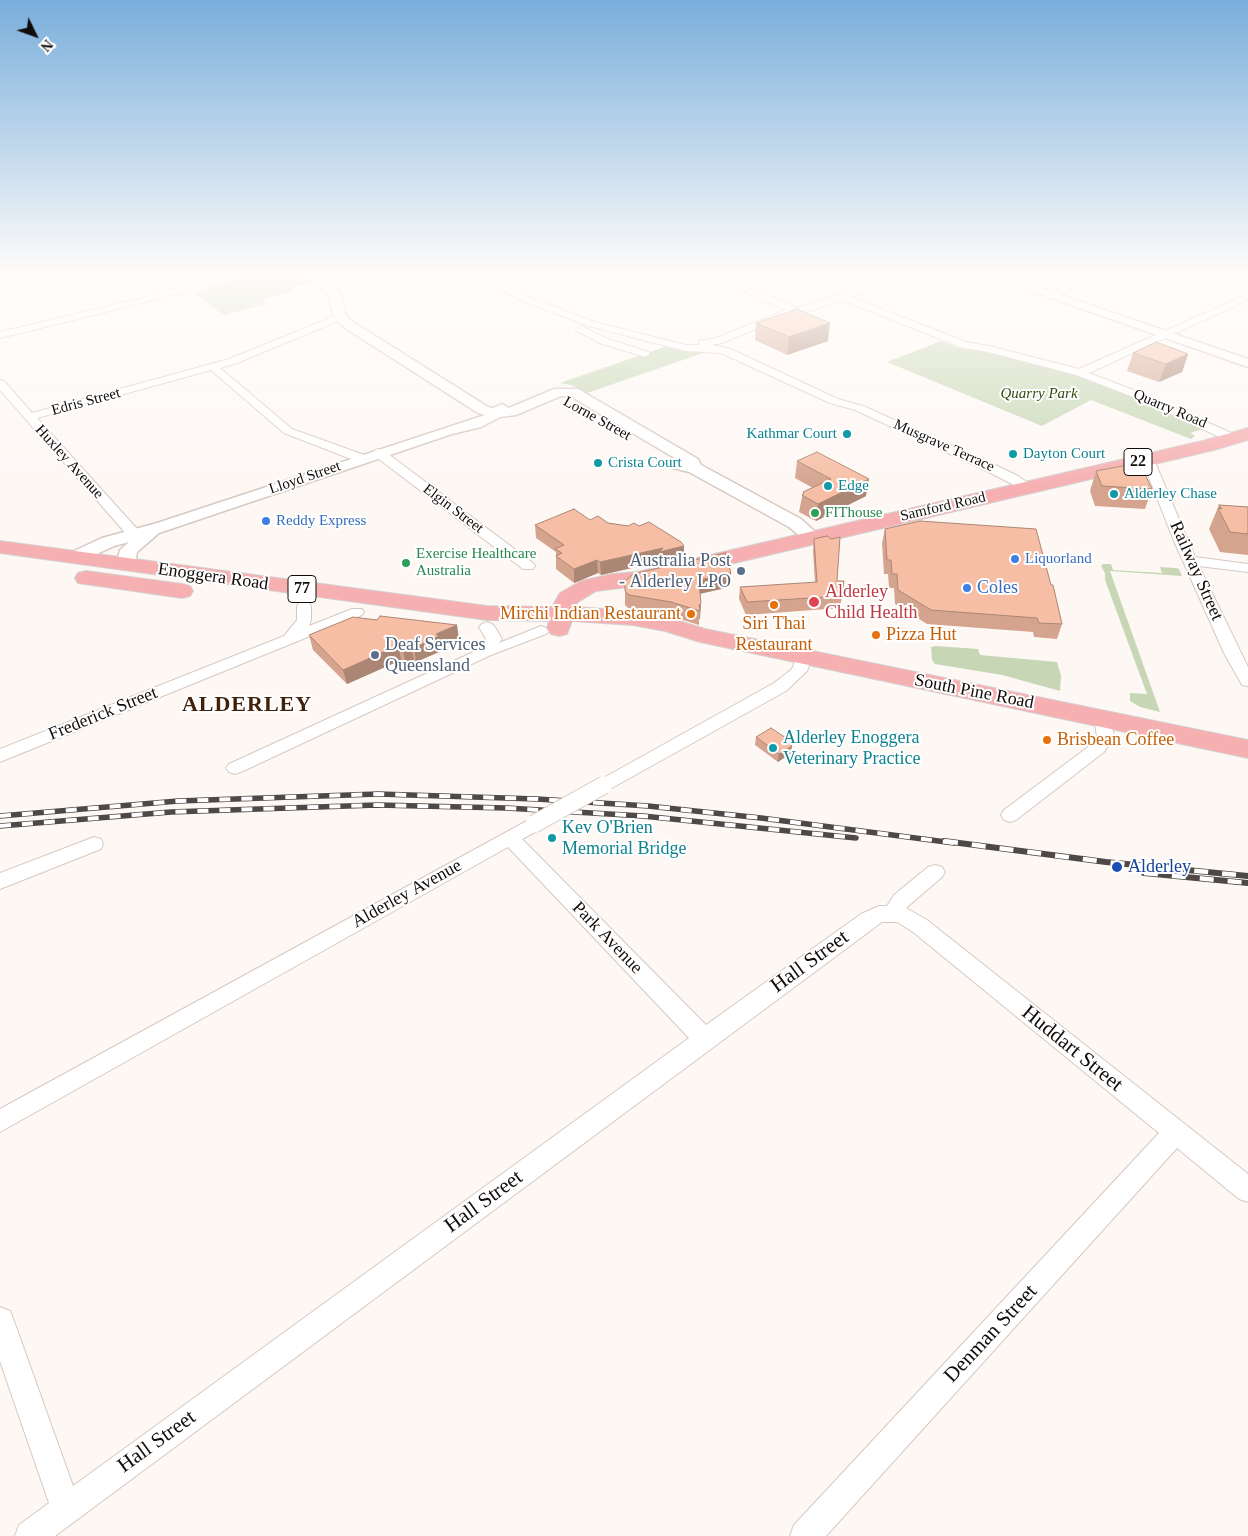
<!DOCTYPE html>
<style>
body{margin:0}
#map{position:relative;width:1248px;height:1536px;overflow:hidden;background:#fef8f5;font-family:"Times New Roman",serif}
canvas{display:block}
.north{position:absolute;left:10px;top:10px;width:50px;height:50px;-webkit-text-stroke:4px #fff;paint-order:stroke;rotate:132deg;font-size:14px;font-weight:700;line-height:20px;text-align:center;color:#120d0a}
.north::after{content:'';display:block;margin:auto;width:18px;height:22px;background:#120d0a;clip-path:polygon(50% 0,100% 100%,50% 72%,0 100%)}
</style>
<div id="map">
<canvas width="1248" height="1536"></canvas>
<div class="north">N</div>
</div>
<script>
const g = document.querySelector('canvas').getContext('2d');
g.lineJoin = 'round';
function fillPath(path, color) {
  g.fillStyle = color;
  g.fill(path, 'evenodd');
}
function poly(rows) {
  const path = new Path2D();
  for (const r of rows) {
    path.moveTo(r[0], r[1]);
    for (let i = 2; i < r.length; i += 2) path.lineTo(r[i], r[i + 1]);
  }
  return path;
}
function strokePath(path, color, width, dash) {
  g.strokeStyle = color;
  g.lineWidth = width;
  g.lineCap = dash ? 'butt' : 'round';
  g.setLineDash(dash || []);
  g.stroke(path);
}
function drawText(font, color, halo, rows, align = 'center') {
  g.font = font + ' "Times New Roman",serif';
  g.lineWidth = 4;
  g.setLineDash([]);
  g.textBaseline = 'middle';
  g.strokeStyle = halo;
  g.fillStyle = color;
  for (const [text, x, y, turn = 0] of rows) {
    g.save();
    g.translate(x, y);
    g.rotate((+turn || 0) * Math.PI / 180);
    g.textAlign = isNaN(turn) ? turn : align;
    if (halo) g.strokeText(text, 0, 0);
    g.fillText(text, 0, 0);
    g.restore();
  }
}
const green = poly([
 [253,273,294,273,310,283,294,287,289,292,261,300,267,304,224,315,194,294],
 [941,341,959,348,1014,357,1080,376,1138,397,1203,429,1190,433,1195,436,1191,439,1091,400,1042,426,887,362],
 [667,346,709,351,587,393,571,385,560,383],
 [1103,564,1111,564,1113,570,1162,573,1160,567,1176,568,1179,569,1182,576,1110,571,1160,712,1140,707,1130,701,1130,693,1147,694,1105,580,1105,573,1101,566],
 [936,646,978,649,980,655,1057,662,1061,676,1060,691,1002,675,935,664,932,660,931,647]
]);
const minor = poly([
 [232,273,245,273,227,282,0,338,0,332,134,300,232,273],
 [470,273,482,273,528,297,595,322,686,345,699,345,699,341,716,338,786,310,701,273,714,273,797,308,904,273,918,273,851,297,966,342,989,346,1079,369,1248,294,1248,300,1089,373,1144,394,1238,436,1240,439,1234,443,1230,442,1136,398,1076,375,988,352,960,347,842,300,810,311,790,315,722,343,711,345,728,348,838,399,863,406,993,464,1018,476,1031,485,1033,488,1027,492,985,470,855,410,830,403,721,353,686,351,589,326,522,301,470,273],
 [1097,273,1110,273,1053,298,1047,298,1045,296,1097,273],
 [0,275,7,279,5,286,0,289,0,275],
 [340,314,345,317,343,319,237,363,220,368,292,429,367,456,369,459,367,462,359,462,284,433,211,370,37,418,139,531,141,534,134,538,129,537,0,390,0,380,4,381,32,413,229,359,340,314],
 [581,326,608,339,649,352,650,354,645,357,600,343,577,331,576,329,581,326],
 [379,449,383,450,533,563,535,566,533,569,523,569,375,456,373,453,375,450,379,449],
 [1148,456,1154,460,1195,557,1248,564,1248,572,1199,566,1248,667,1248,686,1242,685,1224,653,1174,541,1142,460,1148,456],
 [304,602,309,603,311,606,311,620,309,626,352,609,362,609,364,612,362,615,0,762,0,749,284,636,297,620,297,606,299,603,304,602],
 [487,622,492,624,495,627,502,639,499,643,541,626,546,628,549,631,546,634,491,655,241,772,235,774,229,772,226,768,229,764,480,649,486,639,479,627,482,624,487,622],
 [804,652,810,654,812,657,807,671,786,691,610,789,604,791,598,789,595,785,598,781,774,683,792,669,798,654,804,652],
 [1102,713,1108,714,1110,718,1114,736,1104,752,1016,820,1010,822,1004,820,1001,815,1004,810,1092,744,1097,736,1094,718,1096,714,1102,713],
 [534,817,541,819,543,824,541,829,522,839,706,1025,861,914,879,906,887,906,894,895,928,867,935,865,942,867,945,872,942,877,906,908,927,920,1248,1174,1248,1202,1239,1199,1177,1148,826,1536,790,1536,794,1525,1159,1133,913,932,897,922,882,922,55,1536,15,1536,19,1525,49,1503,0,1361,0,1307,10,1311,14,1321,73,1486,689,1038,508,847,0,1132,0,1109,534,817],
 [94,837,101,839,103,844,101,849,0,889,0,873,94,837]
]);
const tertiary = poly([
 [299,273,313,273,334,286,340,293,346,316,353,322,488,407,493,408,502,404,509,408,554,389,578,389,698,459,701,465,801,519,822,538,819,542,813,543,807,542,789,527,689,472,673,468,671,465,673,462,678,460,570,396,561,396,516,415,500,417,481,427,452,434,159,533,137,552,136,558,140,565,137,569,131,570,125,569,118,558,120,550,129,542,114,546,82,561,76,562,70,561,67,557,70,553,102,538,157,523,485,415,478,413,345,328,334,317,328,294,299,273],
 [980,273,997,273,1248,359,1248,367,980,273]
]);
const primary = poly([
 [1248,428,1248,440,1214,450,637,586,596,591,578,602,575,607,633,611,670,618,705,629,1248,740,1248,758,700,642,665,631,633,625,572,621,567,634,559,636,551,634,547,629,549,621,487,620,0,553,0,541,487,606,552,607,560,593,581,581,612,574,637,572,1202,441,1248,428],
 [86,571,182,584,190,586,193,591,190,596,182,598,78,583,75,578,78,573,86,571]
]);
const railFar1 = poly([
 [0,816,178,801,378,794,537,799,648,806,761,818,954,843],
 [0,826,171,812,377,805,506,808,643,816,856,838]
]);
const rail = poly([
 [944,841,1106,862,1248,876],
 [1144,873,1248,883]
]);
const minorBridge = poly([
 [534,824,604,785]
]);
const wall = poly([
 [756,323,828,341,787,355,755,340],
 [1133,353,1188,354,1182,372,1159,382,1127,371],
 [797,461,866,496,816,521,799,512,803,492,813,488,795,478],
 [1096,471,1152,489,1145,509,1095,506,1090,491],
 [1219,505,1248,507,1248,555,1220,552,1209,529],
 [590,520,628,526,639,526,684,546,684,559,658,565,658,562,601,575,598,573,574,583,556,569,556,552,536,538,535,525],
 [885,529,1062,624,1057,639,1034,637,1033,632,927,624,895,604,894,588,889,588,888,574,884,574,882,543],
 [814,539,837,581,842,596,840,608,746,615,739,599,740,587,815,583,813,551],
 [731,573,730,587,700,594,700,619,699,619,699,625,670,616,629,609,625,605,625,591],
 [309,635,459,639,441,647,441,651,416,662,414,660,405,663,401,660,347,684,313,650],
 [756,737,788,743,791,753,778,762,755,745]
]);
const shadedWall = poly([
 [830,323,828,341,787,355,789,337],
 [1188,354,1182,372,1159,382,1166,364],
 [869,479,866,496,816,521,818,504],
 [684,546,684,559,658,565,658,562,601,575,600,562,663,548],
 [597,560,598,573,574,583,574,569],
 [731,573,730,587,698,594,699,580],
 [701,604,700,619,699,619,700,611,699,605],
 [457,625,459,639,441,647,441,651,416,662,414,648,436,634],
 [399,645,401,660,347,684,343,670],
 [411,645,414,660,405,663,403,649],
 [792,746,791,753,778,762,779,754]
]);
const building = poly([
 [797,309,830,323,789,337,756,323,797,309],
 [1156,342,1188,354,1166,364,1133,353,1156,342],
 [817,452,869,479,818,504,802,495,804,493,803,492,831,479,797,461,817,452],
 [1133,464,1140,464,1152,489,1102,486,1096,471,1133,464],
 [1219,505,1248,507,1248,534,1230,532,1218,508,1222,509,1219,505],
 [574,509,590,520,598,516,608,523,628,526,634,523,639,526,649,522,681,542,684,546,659,552,663,548,600,562,597,560,574,569,556,556,562,553,555,549,564,545,535,525,574,509],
 [920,521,1036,529,1051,585,1053,585,1062,624,1039,623,1037,618,931,610,898,590,897,574,892,574,891,560,887,560,885,529,920,521],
 [827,536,831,539,840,537,837,581,844,581,842,596,747,602,740,587,817,582,814,539,827,536],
 [725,553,731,573,699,580,701,604,699,605,700,611,671,602,629,595,625,591,625,581,633,574,725,553],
 [380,616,457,625,436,634,439,636,414,648,411,645,403,649,399,645,343,670,309,635,353,617,377,620,380,616],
 [771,728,789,740,786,741,792,746,779,754,756,737,771,728]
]);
const markers = [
 [847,434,5,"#0f9aa8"],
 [1013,454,5,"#0f9aa8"],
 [598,463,5,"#0f9aa8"],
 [828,486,5,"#0f9aa8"],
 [1114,494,5,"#0f9aa8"],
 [815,513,5,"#2e9e5b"],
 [266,521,5,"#3f7fe0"],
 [1015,559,5,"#3f7fe0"],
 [406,563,5,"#2e9e5b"],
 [741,571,5,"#5c6f8a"],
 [967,588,5,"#3f7fe0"],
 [814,602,6,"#e0444e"],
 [774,605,5,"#e8710a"],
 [691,614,5,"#e8710a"],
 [876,635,5,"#e8710a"],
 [375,655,5,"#5c6f8a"],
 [1047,740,5,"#e8710a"],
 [773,748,5,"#0f9aa8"],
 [552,838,5,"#0f9aa8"],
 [1117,867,6,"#1a4fb4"]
];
const farParknames = [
 ["Quarry Park",1039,394]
];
const farStreetnames = [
 ["Edris Street",86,402,-15],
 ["Quarry Road",1170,409,23],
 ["Lorne Street",597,419,29],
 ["Musgrave Terrace",944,446,24],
 ["Huxley Avenue",69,462,48],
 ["Lloyd Street",305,478,-19],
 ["Samford Road",943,507,-13],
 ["Elgin Street",453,509,37]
];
const farCulturenames = [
 ["Kathmar Court",837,434,"right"],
 ["Dayton Court",1023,454],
 ["Crista Court",608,463],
 ["Edge",838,486],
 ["Alderley Chase",1124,494]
];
const farLeisurenames = [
 ["FIThouse",825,513],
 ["Exercise Healthcare",416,554],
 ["Australia",416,571]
];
const farShopnames = [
 ["Reddy Express",276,521],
 ["Liquorland",1025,559]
];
const shields = [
 [1138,462,28],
 [302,589,28]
];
const shieldNames = [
 ["22",1138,462],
 ["77",302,589]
];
const serviceNames = [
 ["Australia Post",731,561],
 ["- Alderley LPO",731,582],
 ["Deaf Services",385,645,"left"],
 ["Queensland",385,666,"left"]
];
const streetNames = [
 ["Railway Street",1196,571,66],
 ["Enoggera Road",213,577,8],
 ["South Pine Road",974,692,11],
 ["Frederick Street",103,714,-22],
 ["Alderley Avenue",407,894,-29],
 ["Park Avenue",607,938,46]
];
const shopNames = [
 ["Coles",977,588]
];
const healthNames = [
 ["Alderley",825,592],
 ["Child Health",825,613]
];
const foodNames = [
 ["Mirchi Indian Restaurant",681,614,"right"],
 ["Siri Thai",774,624,"center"],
 ["Restaurant",774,645,"center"],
 ["Pizza Hut",886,635],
 ["Brisbean Coffee",1057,740]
];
const cultureNames = [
 ["Alderley Enoggera",783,738],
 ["Veterinary Practice",783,759],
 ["Kev O'Brien",562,828],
 ["Memorial Bridge",562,849]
];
const transitNames = [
 ["Alderley",1128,867]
];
const nearStreetnames = [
 ["Hall Street",810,962,-36],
 ["Huddart Street",1072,1049,39],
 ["Hall Street",484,1202,-36],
 ["Denman Street",991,1334,-47],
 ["Hall Street",157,1442,-36]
];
const districtNames = [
 ["ALDERLEY",247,705]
];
fillPath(green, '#c7d6b4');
strokePath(minor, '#d7c8c0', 2);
strokePath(tertiary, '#d7c8c0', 3);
strokePath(primary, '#d4d3d3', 2);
fillPath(minor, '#fff');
fillPath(tertiary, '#fff');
fillPath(primary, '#f6b0b2');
strokePath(railFar1, '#4e4946', 5.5);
strokePath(rail, '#4e4946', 6);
strokePath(railFar1, '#fff', 4, [11]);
strokePath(rail, '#fff', 4.5, [14]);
strokePath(minorBridge, '#d7c8c0', 19, []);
strokePath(minorBridge, '#fff', 17);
fillPath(wall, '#d4a48e');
fillPath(shadedWall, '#ac8674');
fillPath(building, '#f6bfa5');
strokePath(building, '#ac8674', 1);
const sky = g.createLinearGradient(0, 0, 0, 488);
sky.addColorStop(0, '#79aedb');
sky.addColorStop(0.56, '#fffcfa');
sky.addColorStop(1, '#fffcfa00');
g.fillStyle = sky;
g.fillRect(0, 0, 1248, 488);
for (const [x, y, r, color] of markers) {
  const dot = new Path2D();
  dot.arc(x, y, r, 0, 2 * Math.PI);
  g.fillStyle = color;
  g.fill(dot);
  strokePath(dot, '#fff', 2);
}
drawText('italic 15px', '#364912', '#fff', farParknames);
drawText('15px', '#120d0a', '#fff', farStreetnames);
drawText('15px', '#0d838f', '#fff', farCulturenames, 'left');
drawText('15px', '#27864d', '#fff', farLeisurenames, 'left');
drawText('15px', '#366cbe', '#fff', farShopnames, 'left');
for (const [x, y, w] of shields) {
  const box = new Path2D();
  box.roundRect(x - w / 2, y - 13.5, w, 27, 4);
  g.fillStyle = '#fff';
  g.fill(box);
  strokePath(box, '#120d0a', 1);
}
drawText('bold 16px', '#120d0a', null, shieldNames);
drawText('18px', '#4e5e75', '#fff', serviceNames, 'right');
drawText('18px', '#120d0a', '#fff', streetNames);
drawText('18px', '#366cbe', '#fff', shopNames, 'left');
drawText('18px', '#be3a42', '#fff', healthNames, 'left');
drawText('18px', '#c56008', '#fff', foodNames, 'left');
drawText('18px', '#0d838f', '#fff', cultureNames, 'left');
drawText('18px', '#164399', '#fff', transitNames, 'left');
drawText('21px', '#120d0a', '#fff', nearStreetnames);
g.letterSpacing = '1px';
drawText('bold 22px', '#41210a', '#fff', districtNames);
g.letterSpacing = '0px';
</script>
